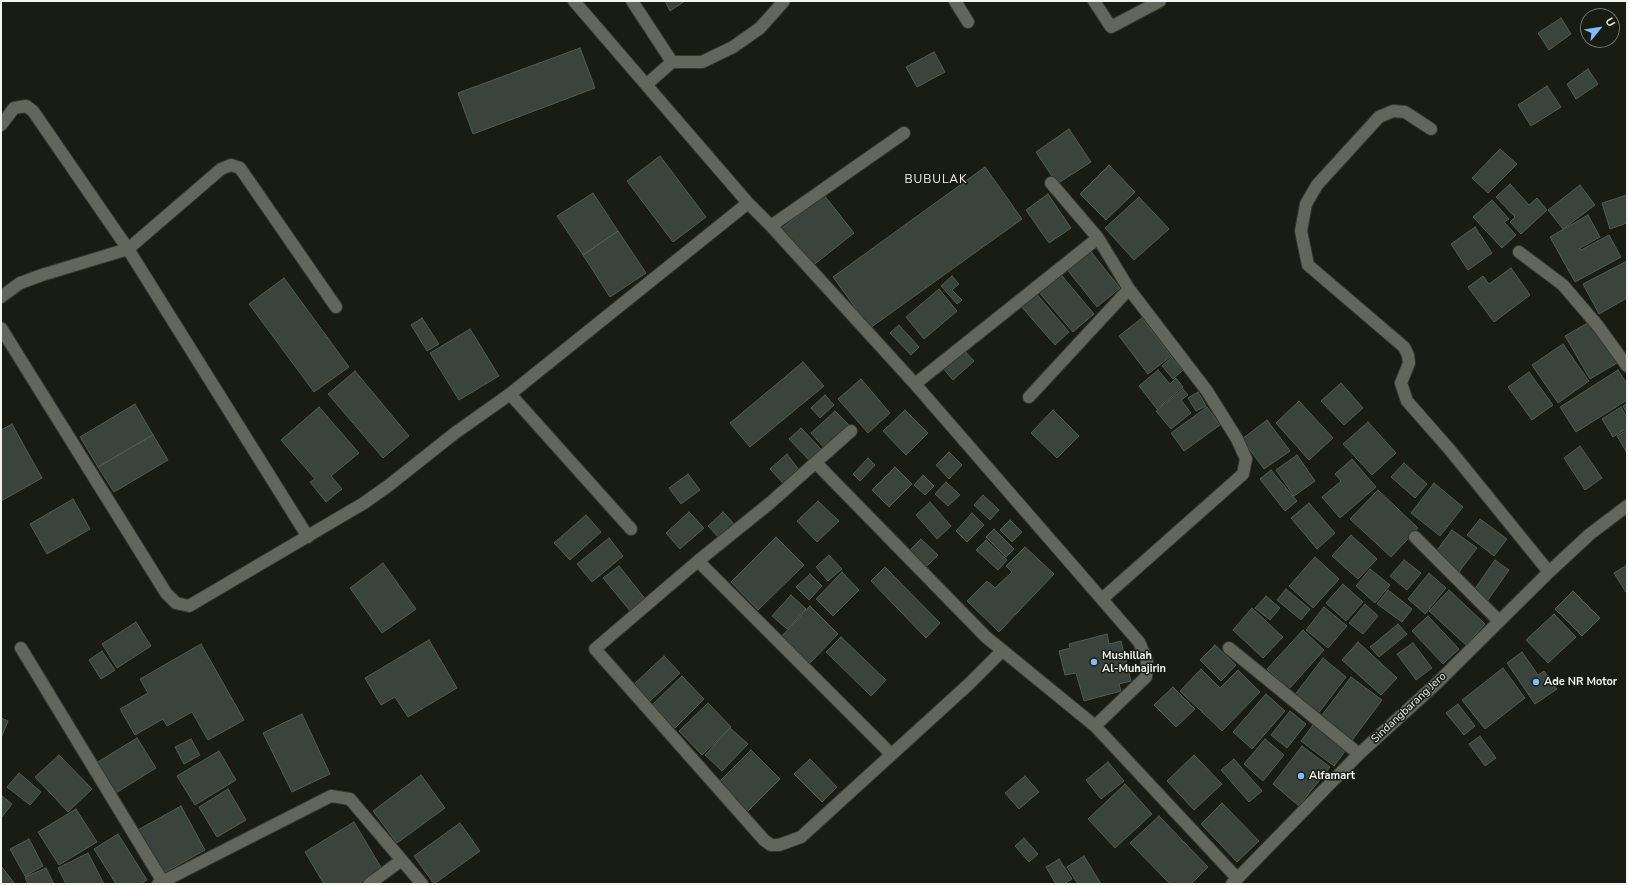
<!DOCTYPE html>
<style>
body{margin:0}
#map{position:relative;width:1628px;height:885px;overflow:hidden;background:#191c13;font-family:"Nunito Sans",sans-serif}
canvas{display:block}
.frame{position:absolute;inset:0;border:2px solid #f2f5ee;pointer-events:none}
.north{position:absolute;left:1580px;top:8px;width:40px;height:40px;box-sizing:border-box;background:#191c13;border:1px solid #70736b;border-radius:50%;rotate:60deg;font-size:11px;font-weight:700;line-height:16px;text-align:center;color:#f2f5ee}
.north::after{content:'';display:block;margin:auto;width:14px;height:18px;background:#83bcfb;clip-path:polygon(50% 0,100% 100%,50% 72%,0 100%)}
</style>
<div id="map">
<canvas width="1628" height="885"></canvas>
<div class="frame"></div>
<div class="north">U</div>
</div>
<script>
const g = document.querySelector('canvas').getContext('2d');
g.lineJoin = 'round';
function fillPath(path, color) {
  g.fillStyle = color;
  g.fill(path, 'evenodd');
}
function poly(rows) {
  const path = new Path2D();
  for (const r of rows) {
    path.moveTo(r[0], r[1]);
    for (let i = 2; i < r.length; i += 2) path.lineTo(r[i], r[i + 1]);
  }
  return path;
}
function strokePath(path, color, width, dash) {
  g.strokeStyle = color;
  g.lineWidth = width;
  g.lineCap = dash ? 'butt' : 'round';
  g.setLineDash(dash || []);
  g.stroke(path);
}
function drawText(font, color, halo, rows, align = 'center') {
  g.font = font + ' "Nunito Sans",sans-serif';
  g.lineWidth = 3;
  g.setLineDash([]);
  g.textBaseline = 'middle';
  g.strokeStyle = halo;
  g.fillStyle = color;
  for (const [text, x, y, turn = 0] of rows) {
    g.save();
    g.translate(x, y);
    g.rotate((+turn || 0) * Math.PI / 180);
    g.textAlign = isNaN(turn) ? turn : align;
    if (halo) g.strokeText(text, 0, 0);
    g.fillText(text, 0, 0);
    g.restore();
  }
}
const building = poly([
 [665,1,685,1,670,11,665,1],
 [1561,18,1571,34,1549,50,1538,33,1561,18],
 [580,48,595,88,473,134,458,93,580,48],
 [934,52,945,72,917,87,906,67,934,52],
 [1588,69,1598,84,1576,99,1567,84,1588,69],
 [1547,86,1561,107,1531,126,1518,105,1547,86],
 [1069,129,1091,162,1057,184,1036,152,1069,129],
 [1500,149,1517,164,1488,193,1472,178,1500,149],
 [660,156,706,217,673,242,627,181,660,156],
 [1109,165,1135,192,1106,220,1080,194,1109,165],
 [985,167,1022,219,870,328,833,277,985,167],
 [1510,184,1529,205,1537,198,1547,210,1521,234,1510,222,1515,217,1496,197,1510,184],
 [1580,185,1595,205,1563,229,1548,210,1580,185],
 [593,193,618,231,583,255,557,216,593,193],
 [1048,194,1071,228,1049,243,1026,210,1048,194],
 [824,195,854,233,811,267,781,229,824,195],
 [1627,195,1627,223,1610,229,1602,203,1627,195],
 [1139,197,1169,229,1134,260,1105,228,1139,197],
 [1492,200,1509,219,1504,222,1516,235,1502,248,1473,217,1492,200],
 [1588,215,1600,237,1580,248,1581,250,1609,235,1621,257,1575,282,1550,237,1588,215],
 [1475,227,1492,253,1468,270,1451,244,1475,227],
 [618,231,646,273,610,297,583,255,618,231],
 [1088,248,1120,288,1097,307,1065,267,1088,248],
 [1627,261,1627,298,1599,314,1583,284,1627,261],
 [1511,268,1530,295,1494,322,1468,287,1483,276,1489,284,1511,268],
 [1058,271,1094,314,1073,332,1037,290,1058,271],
 [952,276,959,284,952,290,962,300,957,304,941,286,952,276],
 [284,278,349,367,314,392,249,304,284,278],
 [939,289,957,311,924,339,906,317,939,289],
 [1034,291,1069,332,1055,345,1019,304,1034,291],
 [422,318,439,344,427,351,411,325,422,318],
 [1142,318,1171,356,1148,374,1119,336,1142,318],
 [1591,321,1617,363,1590,379,1565,336,1591,321],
 [899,325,919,347,911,355,890,333,899,325],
 [470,329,499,376,459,400,430,353,470,329],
 [1563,344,1589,381,1558,403,1532,365,1563,344],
 [962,348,974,361,953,380,942,367,962,348],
 [1172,357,1183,370,1173,379,1162,366,1172,357],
 [803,362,824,386,750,447,730,423,803,362],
 [1158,370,1170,384,1176,378,1183,387,1157,409,1139,386,1158,370],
 [1618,370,1627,384,1627,400,1576,432,1560,407,1618,370],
 [355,371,409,436,383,458,328,394,355,371],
 [1529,372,1553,405,1532,420,1508,387,1529,372],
 [861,379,890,413,868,433,838,399,861,379],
 [1341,383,1363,408,1344,425,1321,401,1341,383],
 [1183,389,1188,395,1181,400,1191,413,1171,429,1156,411,1183,389],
 [1198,392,1206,406,1196,411,1188,398,1198,392],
 [825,395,834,405,820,418,811,408,825,395],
 [1299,401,1333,438,1309,460,1276,423,1299,401],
 [1627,403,1627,413,1623,406,1627,403],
 [135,404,153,435,98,467,80,437,135,404],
 [319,407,359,453,331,476,342,489,326,502,310,482,315,479,281,440,319,407],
 [1207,407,1220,425,1184,451,1171,433,1207,407],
 [1621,407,1627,417,1627,428,1613,437,1602,419,1621,407],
 [905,410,928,433,906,455,883,431,905,410],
 [1053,410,1079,436,1057,458,1031,433,1053,410],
 [835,411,850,426,825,449,811,433,835,411],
 [1267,420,1290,451,1264,469,1242,439,1267,420],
 [1368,422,1396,453,1372,475,1343,444,1368,422],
 [12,424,42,478,1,501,1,430,12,424],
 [801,428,821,449,809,460,789,439,801,428],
 [1627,430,1627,453,1617,436,1627,430],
 [153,435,168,460,114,492,98,467,153,435],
 [1580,446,1602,478,1585,490,1564,458,1580,446],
 [949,452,962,465,949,479,936,465,949,452],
 [787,454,799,470,783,483,770,469,787,454],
 [1297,455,1315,481,1294,496,1276,470,1297,455],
 [868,458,875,465,860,481,853,474,868,458],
 [1352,459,1376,487,1340,518,1322,497,1341,481,1335,474,1352,459],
 [1404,463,1427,484,1415,498,1391,477,1404,463],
 [895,467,912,484,889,507,872,490,895,467],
 [1271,470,1297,501,1285,511,1260,479,1271,470],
 [688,474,700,490,681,504,669,488,688,474],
 [923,475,934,486,925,495,914,485,923,475],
 [946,482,960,495,948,506,935,494,946,482],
 [1434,483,1463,507,1440,536,1411,513,1434,483],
 [1378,490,1418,528,1391,557,1350,519,1378,490],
 [983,495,999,510,990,520,974,505,983,495],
 [73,499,90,529,47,554,30,524,73,499],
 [818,501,839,521,817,542,797,521,818,501],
 [930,502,951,526,937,539,916,515,930,502],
 [1309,503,1335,533,1317,549,1291,518,1309,503],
 [689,512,704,528,680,549,666,533,689,512],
 [723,512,736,526,721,540,708,526,723,512],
 [972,513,984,525,967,542,956,531,972,513],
 [586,515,601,532,570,560,554,543,586,515],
 [1480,519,1507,539,1494,556,1467,535,1480,519],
 [1010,520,1022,532,1012,542,1000,530,1010,520],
 [994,529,1014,549,1006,557,986,537,994,529],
 [1452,530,1477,548,1459,572,1435,553,1452,530],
 [1351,535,1377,559,1358,579,1332,556,1351,535],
 [776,537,804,565,758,610,731,582,776,537],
 [609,538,623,556,592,582,577,564,609,538],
 [921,539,938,555,926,567,909,551,921,539],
 [986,540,1007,560,998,570,976,550,986,540],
 [1025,547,1054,574,999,632,967,601,987,581,995,588,1012,572,1006,566,1025,547],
 [829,555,842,569,828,581,816,567,829,555],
 [1315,557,1339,579,1313,608,1289,586,1315,557],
 [1404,560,1421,573,1407,590,1390,576,1404,560],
 [1495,560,1509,570,1488,600,1474,590,1495,560],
 [383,563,416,609,382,633,350,588,383,563],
 [1627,565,1627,594,1614,573,1627,565],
 [619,566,646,600,631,612,603,578,619,566],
 [885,567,940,623,926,638,871,581,885,567],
 [1370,569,1390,585,1375,603,1356,586,1370,569],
 [842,572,859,590,833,616,816,599,842,572],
 [1429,573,1446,588,1425,614,1408,599,1429,573],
 [810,574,822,586,809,600,796,587,810,574],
 [1343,584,1363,602,1346,621,1326,603,1343,584],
 [1286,589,1310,609,1301,620,1277,600,1286,589],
 [1388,590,1412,609,1402,622,1377,604,1388,590],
 [1449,590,1485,624,1466,645,1429,611,1449,590],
 [1573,591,1600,618,1582,636,1555,609,1573,591],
 [791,595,806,609,787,629,772,616,791,595],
 [1266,596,1280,608,1270,620,1255,608,1266,596],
 [1365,604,1378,616,1363,634,1349,623,1365,604],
 [810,606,838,634,809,664,781,637,810,606],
 [1324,607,1347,626,1328,648,1306,630,1324,607],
 [1252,608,1283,637,1263,658,1233,630,1252,608],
 [1554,614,1576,637,1548,663,1526,640,1554,614],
 [1428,616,1459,649,1443,664,1412,631,1428,616],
 [136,622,151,646,117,668,102,644,136,622],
 [1398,624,1407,634,1379,657,1370,647,1398,624],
 [1303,630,1324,650,1289,689,1267,669,1303,630],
 [1107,634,1109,644,1121,641,1131,681,1119,684,1121,691,1084,701,1076,673,1065,675,1059,651,1070,648,1069,644,1107,634],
 [841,637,886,680,871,696,826,652,841,637],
 [429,640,457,688,408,717,395,697,381,705,365,678,429,640],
 [1358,642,1397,678,1381,695,1342,660,1358,642],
 [1413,643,1432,668,1416,680,1397,654,1413,643],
 [201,644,244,720,208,740,192,712,167,726,163,719,135,735,120,709,148,693,140,679,201,644],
 [1215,645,1236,665,1221,681,1200,660,1215,645],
 [102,651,115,670,101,679,89,660,102,651],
 [1522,652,1538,675,1544,671,1557,689,1535,704,1507,663,1522,652],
 [664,656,680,673,650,701,634,684,664,656],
 [1323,658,1346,677,1317,715,1294,696,1323,658],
 [1503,668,1525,698,1485,729,1462,700,1503,668],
 [1201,669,1220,688,1238,670,1260,692,1222,731,1180,691,1201,669],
 [682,676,704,699,675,728,653,704,682,676],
 [1351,677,1382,700,1350,743,1319,719,1351,677],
 [1173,687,1195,709,1176,727,1154,705,1173,687],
 [1266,694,1285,711,1252,749,1233,732,1266,694],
 [708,703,731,727,702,755,679,731,708,703],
 [1458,704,1475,726,1464,735,1446,713,1458,704],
 [1290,711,1306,724,1287,748,1271,735,1290,711],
 [302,714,330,774,292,792,263,733,302,714],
 [1,718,8,721,1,738,1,718],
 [1313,725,1346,750,1334,766,1301,741,1313,725],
 [730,728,748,744,722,771,705,755,730,728],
 [1480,736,1496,758,1485,766,1469,744,1480,736],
 [137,738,156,768,111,796,93,765,137,738],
 [191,739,200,755,184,764,175,747,191,739],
 [1265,739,1284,755,1263,781,1244,764,1265,739],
 [1302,746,1330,767,1299,806,1273,784,1302,746],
 [751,750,780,779,746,813,717,784,751,750],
 [219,751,236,780,195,805,177,776,219,751],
 [59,755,92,789,68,812,35,777,59,755],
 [1194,755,1222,784,1194,810,1167,781,1194,755],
 [810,759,837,787,822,802,794,774,810,759],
 [1234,759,1262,791,1249,802,1221,770,1234,759],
 [1108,762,1124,781,1101,799,1086,780,1108,762],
 [19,773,41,792,30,805,7,787,19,773],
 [421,775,445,808,397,843,373,811,421,775],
 [1025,776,1039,792,1019,809,1005,793,1025,776],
 [1125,784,1152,814,1115,848,1088,819,1125,784],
 [228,789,246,820,217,837,199,807,228,789],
 [1,795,12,804,1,818,1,795],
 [1222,803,1259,841,1237,862,1201,824,1222,803],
 [181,806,205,850,160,875,136,831,181,806],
 [76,809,97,842,59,865,38,832,76,809],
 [1159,816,1208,867,1191,884,1170,884,1130,843,1159,816],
 [354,822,382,869,358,884,324,884,305,852,354,822],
 [460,823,480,851,434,884,414,856,460,823],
 [118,834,147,880,140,884,116,884,94,849,118,834],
 [1024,838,1038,854,1029,862,1015,846,1024,838],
 [29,839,43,866,25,876,10,849,29,839],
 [88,853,104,884,66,884,58,868,88,853],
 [1084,856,1101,884,1078,884,1067,867,1084,856],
 [1059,859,1072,879,1064,884,1056,884,1046,867,1059,859],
 [1,866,15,884,1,884,1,866],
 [46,868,54,884,28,884,25,877,46,868]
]);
const minor = poly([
 [574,1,748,203,771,226,915,384,1139,642,1147,660,1146,677,1095,726],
 [632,1,672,62],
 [955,1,968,22],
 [1094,1,1111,27,1160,1],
 [647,84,672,62,702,62,733,47,760,28,784,1],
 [1,125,14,108,26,106,33,111,128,249,308,537],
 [1431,129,1405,112,1393,111,1379,117,1317,185,1306,204,1301,231,1308,265,1404,347,1408,355,1409,363,1401,383,1407,401,1450,450,1549,572],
 [771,226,904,133],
 [1519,252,1563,285,1598,326,1627,366],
 [1,297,20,283,42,275,128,249,221,169,231,165,240,168,336,307],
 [1,328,166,593,176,603,189,606,364,503,388,486,455,433,510,394,748,203],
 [915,384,1098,238],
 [510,394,631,529],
 [1029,397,1129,289,1098,238,1051,183],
 [851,431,770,503,698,561,595,649,764,840,771,845,779,845,801,837,969,684,1002,651],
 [816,463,986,637,1095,726,1237,878],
 [1415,537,1499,621],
 [698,561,891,754],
 [1102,599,1243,474,1246,459,1237,439,1207,391,1129,289],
 [21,648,163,882],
 [1229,648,1359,754],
 [158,884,331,796,350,799,422,884],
 [369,884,402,860]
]);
const tertiary = poly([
 [1232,884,1359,754,1437,683,1549,572,1590,534,1627,506]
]);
const markers = [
 [1094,662,4,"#83bcfb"],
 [1536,682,4,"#83bcfb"],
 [1301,776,4,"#83bcfb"]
];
const poiNames = [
 ["Mushillah",1102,656],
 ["Al-Muhajirin",1102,669],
 ["Ade NR Motor",1544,682],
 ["Alfamart",1309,776]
];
const streetNames = [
 ["Sindangbarang Jero",1409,708,-43]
];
const neighbourhoodNames = [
 ["BUBULAK",936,180]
];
fillPath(building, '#3b443c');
strokePath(building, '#525c53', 1);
strokePath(minor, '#343731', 14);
strokePath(tertiary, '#343731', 14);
strokePath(minor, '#62665b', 12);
strokePath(tertiary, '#62665b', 12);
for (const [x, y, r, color] of markers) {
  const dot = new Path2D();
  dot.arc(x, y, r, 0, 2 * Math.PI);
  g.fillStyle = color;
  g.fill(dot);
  strokePath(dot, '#191c13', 1.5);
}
drawText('bold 11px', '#f2f5ee', '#191c13', poiNames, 'left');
drawText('11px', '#f2f5ee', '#191c13', streetNames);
g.letterSpacing = '1px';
drawText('12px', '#f2f5ee', '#191c13', neighbourhoodNames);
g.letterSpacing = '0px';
</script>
